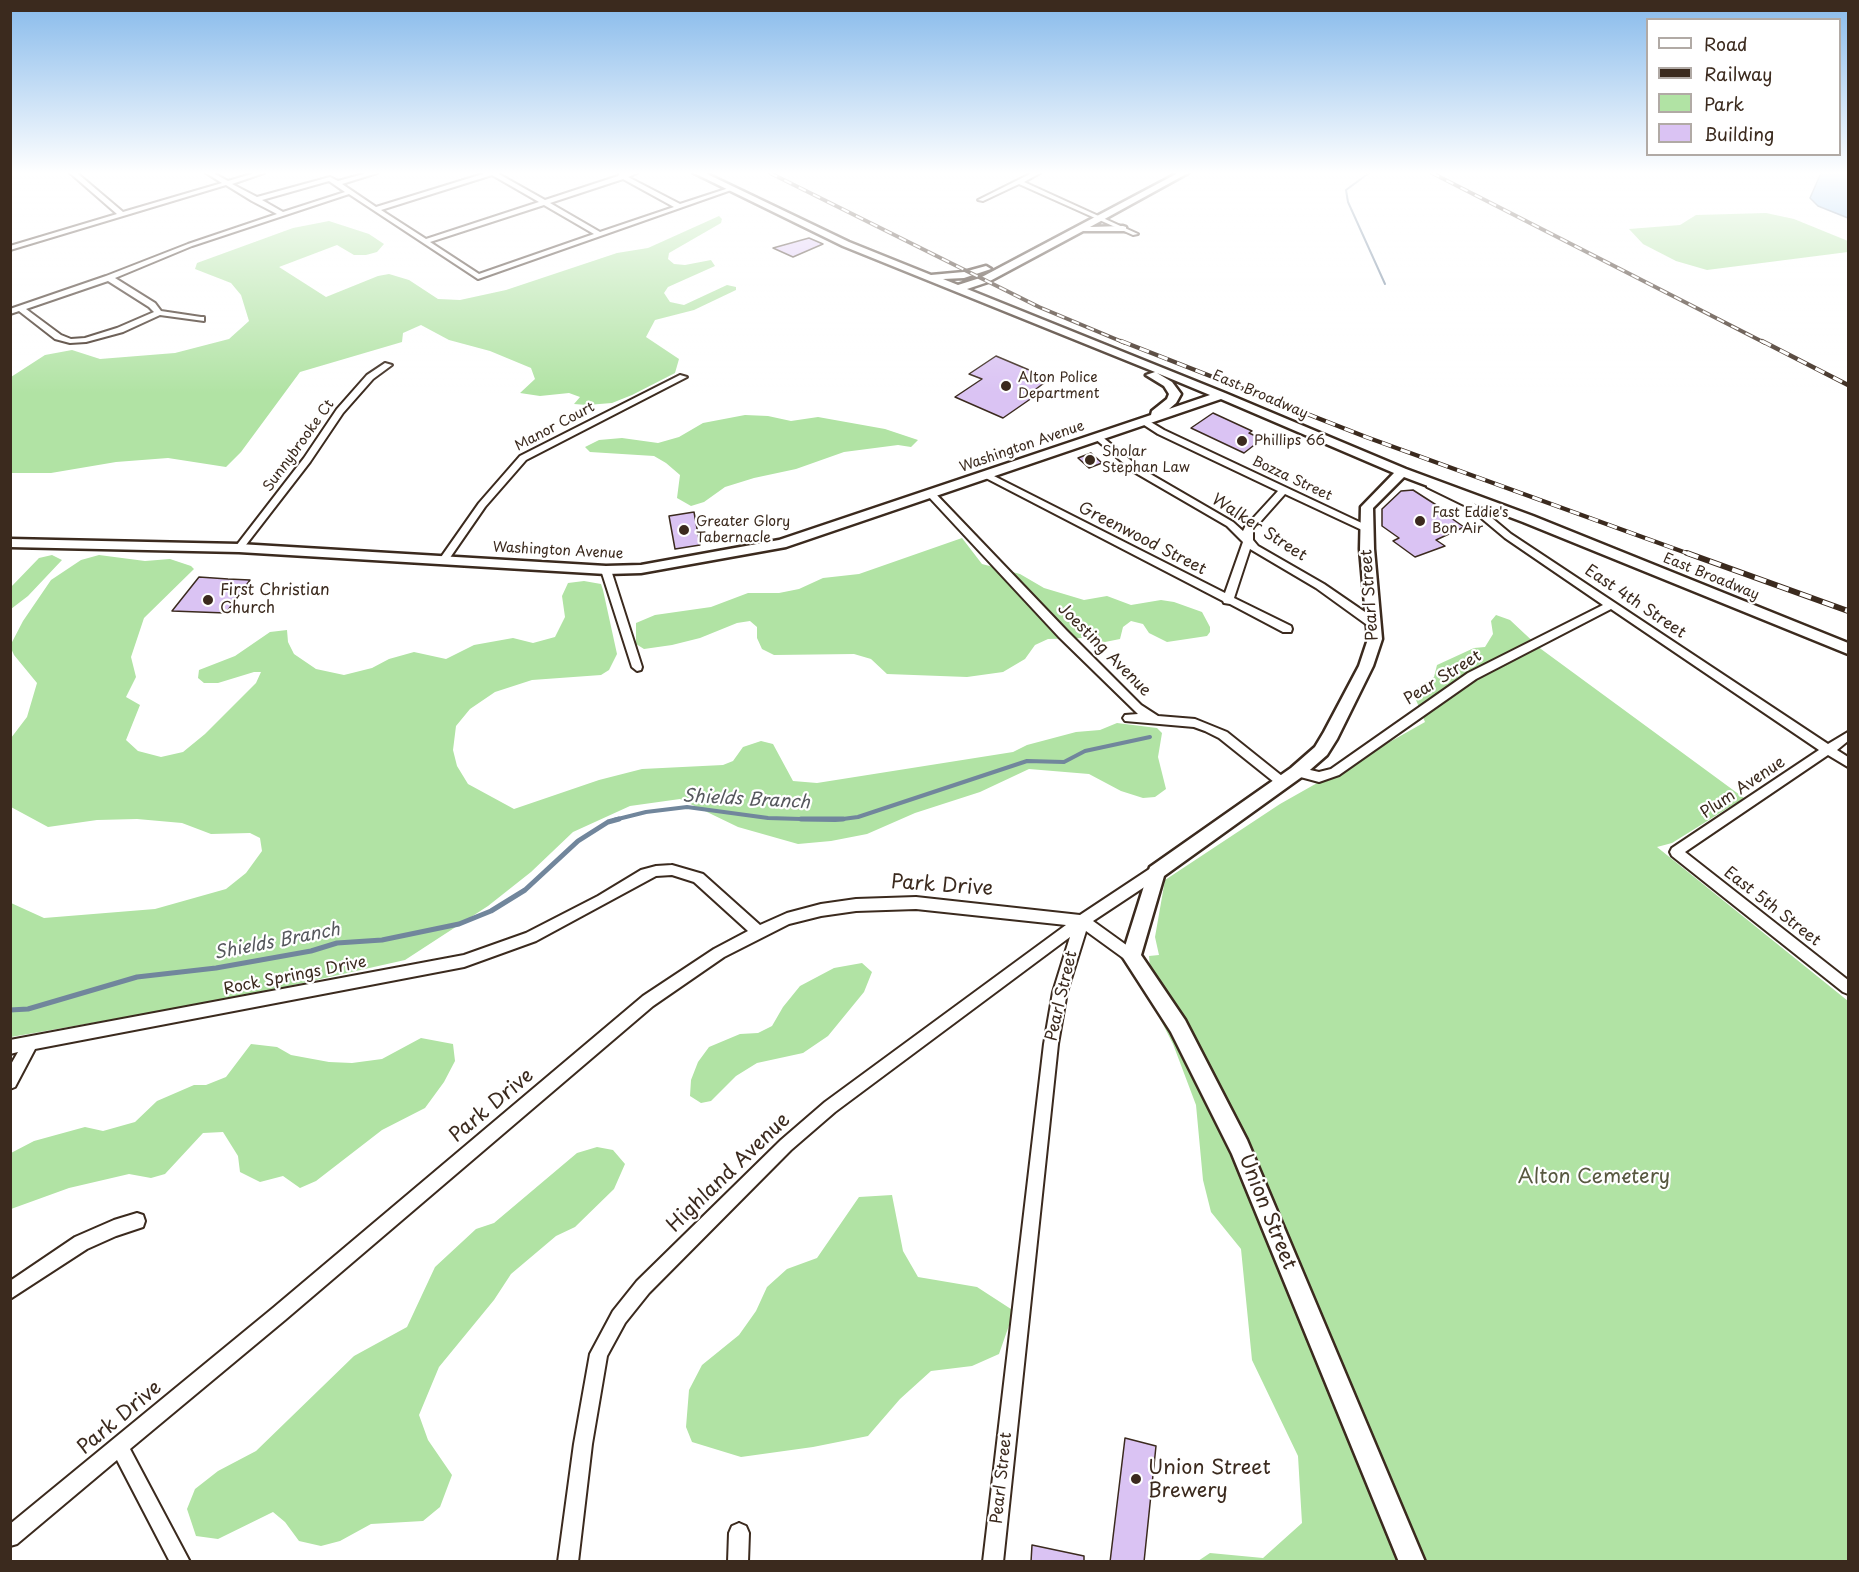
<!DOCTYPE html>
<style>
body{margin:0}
#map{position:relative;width:1859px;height:1572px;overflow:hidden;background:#fff;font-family:"Playpen Sans",sans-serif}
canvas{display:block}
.frame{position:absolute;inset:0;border:12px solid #3b2a1e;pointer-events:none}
.legend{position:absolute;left:1646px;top:18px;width:195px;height:138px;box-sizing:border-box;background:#fff;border:2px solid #b1aaa5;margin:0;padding:8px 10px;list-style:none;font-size:18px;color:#3b2a1e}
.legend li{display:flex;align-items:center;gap:12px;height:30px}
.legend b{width:30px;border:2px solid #b1aaa5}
</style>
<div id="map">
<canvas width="1859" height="1572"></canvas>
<div class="frame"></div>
<ul class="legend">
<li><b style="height:8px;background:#fff"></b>Road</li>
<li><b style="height:8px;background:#3b2a1e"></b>Railway</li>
<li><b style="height:16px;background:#b1e3a4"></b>Park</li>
<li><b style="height:16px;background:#dac3f3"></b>Building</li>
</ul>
</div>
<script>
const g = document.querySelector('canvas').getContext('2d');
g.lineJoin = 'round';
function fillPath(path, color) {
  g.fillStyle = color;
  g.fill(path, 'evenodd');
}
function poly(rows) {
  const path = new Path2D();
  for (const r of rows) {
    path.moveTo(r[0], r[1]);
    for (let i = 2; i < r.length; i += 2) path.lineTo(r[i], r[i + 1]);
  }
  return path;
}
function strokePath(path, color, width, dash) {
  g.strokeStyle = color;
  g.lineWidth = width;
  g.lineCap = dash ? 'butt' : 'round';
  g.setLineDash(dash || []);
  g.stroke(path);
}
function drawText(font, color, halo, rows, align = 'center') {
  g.font = font + ' "Playpen Sans",sans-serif';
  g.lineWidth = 4.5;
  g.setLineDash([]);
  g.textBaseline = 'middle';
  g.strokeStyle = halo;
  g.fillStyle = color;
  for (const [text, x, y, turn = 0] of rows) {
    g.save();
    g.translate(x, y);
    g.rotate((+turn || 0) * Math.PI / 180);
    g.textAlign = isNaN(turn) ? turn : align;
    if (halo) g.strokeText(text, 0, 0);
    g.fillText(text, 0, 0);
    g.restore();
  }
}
const green = poly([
 [1766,213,1794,219,1848,241,1848,252,1707,270,1676,261,1643,244,1629,229,1680,225,1696,215],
 [719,216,722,219,721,223,669,253,668,259,674,264,685,265,711,260,715,266,668,287,664,293,670,302,684,305,727,285,736,287,736,290,694,310,655,320,646,337,679,359,675,373,632,395,612,403,587,405,574,404,580,397,569,393,540,396,520,393,535,379,531,368,490,351,449,340,421,325,403,333,402,342,300,372,241,452,226,467,168,458,116,462,51,473,11,473,11,377,45,355,72,350,100,359,175,353,229,339,249,321,241,295,231,283,195,269,197,263,293,228,329,221,369,234,384,244,377,252,366,255,354,255,337,245,279,267,326,297,378,276,389,274,409,280,438,299,460,300,506,290,617,253,648,248],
 [745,415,768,416,791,421,818,417,885,429,918,440,911,447,898,445,844,452,796,469,754,478,725,487,704,502,691,506,677,498,680,475,666,463,654,456,590,452,585,447,599,440,622,438,658,443,679,437,703,423],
 [962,538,982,564,1020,574,1044,588,1084,600,1107,596,1131,605,1161,600,1174,602,1202,612,1210,627,1210,632,1207,636,1167,642,1149,633,1143,624,1131,621,1123,627,1120,639,1105,642,1084,638,1048,639,1035,645,1025,659,1003,672,967,677,887,674,871,659,854,654,774,655,762,649,757,638,757,627,750,621,737,623,700,638,672,645,644,649,636,644,636,623,655,615,711,607,748,593,779,593,799,589,823,578,859,574],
 [52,555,62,560,28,596,11,609,11,587,39,558],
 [99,555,145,561,170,559,191,566,194,569,144,618,131,657,136,677,126,697,140,705,126,740,138,751,161,757,183,752,205,734,256,683,261,672,254,672,218,683,204,683,198,678,199,670,235,656,270,632,287,630,288,642,294,654,316,669,344,675,372,668,389,659,414,652,446,659,474,645,513,638,533,643,555,637,565,617,562,596,568,583,584,581,601,584,603,590,617,654,609,670,601,675,532,680,495,692,470,709,456,726,453,750,457,766,468,784,514,809,599,780,642,769,723,765,733,761,743,747,761,741,773,744,793,781,817,783,1013,752,1027,745,1076,732,1100,730,1117,723,1157,728,1162,733,1158,757,1166,789,1155,797,1143,798,1121,791,1089,774,1029,769,980,792,915,813,867,834,831,841,798,844,738,827,680,799,630,806,573,832,531,872,488,906,405,960,236,998,11,1037,11,903,44,918,155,909,226,889,246,873,262,851,260,838,250,833,211,834,182,823,137,819,97,820,48,827,11,807,11,738,27,717,37,683,14,655,10,646,23,621,51,580,81,560],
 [1496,615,1510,620,1541,649,1744,798,1672,843,1657,847,1848,1001,1848,1561,1198,1561,1210,1553,1263,1558,1302,1523,1298,1456,1252,1360,1241,1249,1211,1212,1203,1180,1196,1105,1173,1044,1153,1005,1149,956,1159,955,1155,937,1165,880,1280,804,1425,722,1414,695,1416,689,1434,677,1437,665,1474,648,1485,647,1493,634,1491,621],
 [862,963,872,972,864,992,828,1036,803,1053,757,1063,736,1076,711,1101,701,1103,690,1096,691,1080,698,1062,709,1047,740,1034,758,1033,772,1026,783,1007,800,986,834,968],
 [421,1038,453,1044,455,1061,444,1082,425,1108,382,1130,316,1181,300,1188,283,1176,260,1182,240,1172,238,1156,223,1132,203,1133,165,1174,151,1178,129,1174,69,1188,11,1209,11,1153,34,1141,85,1127,103,1131,135,1122,157,1101,194,1085,206,1085,226,1077,251,1044,277,1047,291,1055,329,1062,352,1063,382,1059],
 [597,1147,613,1150,625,1164,614,1189,575,1227,556,1236,511,1274,494,1300,439,1367,419,1415,428,1440,452,1475,440,1507,423,1521,371,1524,340,1541,321,1546,299,1541,285,1522,273,1512,218,1539,196,1536,187,1509,195,1489,218,1471,256,1451,354,1356,407,1327,435,1267,476,1229,494,1223,577,1153],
 [892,1195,903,1251,918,1277,977,1287,1014,1311,999,1354,972,1366,931,1371,900,1399,868,1436,813,1447,741,1457,692,1442,686,1427,689,1390,702,1365,739,1335,756,1311,767,1287,787,1269,817,1258,859,1197]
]);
const water = poly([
 [1821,173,1848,173,1848,218,1818,206,1810,198,1821,173]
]);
const streamFar2 = poly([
 [1208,173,1216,173],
 [1369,173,1346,190,1348,202,1385,284]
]);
const streamFar1 = poly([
 [614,820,646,812,687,807,768,818,835,820,858,817,1027,761,1064,762,1085,751,1150,737]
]);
const stream = poly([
 [801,819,843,819],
 [10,1010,28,1009,137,977,216,968,311,951,337,943,382,940,459,924,491,911,525,890,578,841,608,822,619,819]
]);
const building = poly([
 [809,238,823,244,793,257,773,248,809,238],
 [996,356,1041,375,1036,379,1044,383,1036,389,1042,391,1003,418,955,397,982,379,969,374,996,356],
 [1213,413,1252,431,1249,433,1262,439,1244,453,1191,428,1213,413],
 [1091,453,1102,463,1089,468,1078,458,1091,453],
 [1413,490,1455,517,1451,518,1464,527,1436,540,1445,546,1415,557,1393,541,1399,538,1382,526,1382,509,1401,491,1413,490],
 [694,512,700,545,675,549,669,516,694,512],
 [199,577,228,579,250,580,226,613,172,611,199,577],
 [1125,1438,1156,1446,1144,1562,1110,1562,1125,1438],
 [1032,1545,1084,1556,1084,1562,1031,1562,1032,1545]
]);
const street = poly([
 [70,173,77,173,123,212,222,183,206,173,213,173,228,181,255,173,264,173,232,184,257,197,330,177,338,181,367,173,377,173,342,184,376,207,486,173,497,173,545,200,618,176,620,173,637,173,628,177,680,204,729,188,734,189,478,279,349,194,192,246,115,278,155,303,161,311,201,317,204,317,204,321,160,315,123,332,86,342,70,343,55,339,19,311,10,314,10,309,106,276,188,244,277,214,252,201,226,185,10,250,10,246,117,214,70,173],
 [492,175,539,202,426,239,381,210,492,175],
 [623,179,674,207,600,232,550,203,623,179],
 [329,181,345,192,283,212,262,200,329,181],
 [544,205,594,234,479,274,430,242,544,205],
 [108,281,149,307,154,312,117,328,85,338,71,339,61,335,26,309,108,281],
 [1032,173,1040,173,1024,182,1138,234,1133,235,1019,184,983,201,978,200,1032,173],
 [385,363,392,365,373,379,343,413,310,462,242,550,236,550,236,546,304,458,337,409,367,375,385,363],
 [680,375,687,377,526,460,485,507,447,562,441,562,439,560,479,503,520,456,680,375],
 [1144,418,1164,430,1368,526,1368,530,1362,530,1285,494,1253,530,1253,540,1258,546,1324,584,1378,621,1379,624,1378,627,1370,627,1316,588,1250,549,1234,598,1291,626,1292,629,1291,632,1283,632,1230,604,1224,603,1223,601,980,475,985,472,988,473,1225,593,1243,542,1227,526,1134,472,1093,437,1100,435,1140,468,1233,522,1243,531,1245,527,1278,491,1158,434,1141,423,1140,421,1144,418],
 [1430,482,1474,503,1511,534,1828,744,1848,732,1848,741,1837,750,1848,757,1848,767,1828,755,1685,852,1848,980,1848,994,1843,992,1672,856,1670,852,1672,848,1819,750,1611,609,1476,679,1339,775,1319,782,1293,775,1291,772,1293,769,1297,767,1319,772,1331,769,1468,673,1603,605,1505,538,1468,507,1427,487,1427,483,1430,482],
 [931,491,934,492,1067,631,1141,705,1158,716,1195,719,1227,732,1287,780,1289,783,1287,786,1279,786,1219,738,1205,731,1194,727,1125,721,1123,718,1125,715,1138,714,1059,637,928,496,926,494,931,491],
 [606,567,611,570,642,667,641,670,637,671,632,667,601,570,606,567],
 [672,865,703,874,760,925,787,913,821,904,856,899,916,897,1080,915,1151,868,1156,867,1161,868,1162,872,1161,876,1093,921,1136,952,1138,956,1136,960,1131,962,1126,960,1086,931,1067,992,1058,1044,1003,1562,983,1562,1044,1044,1053,992,1070,937,835,1112,791,1150,649,1293,625,1323,607,1356,592,1444,578,1562,558,1562,574,1444,590,1354,613,1311,637,1281,781,1140,825,1102,1066,925,916,909,856,911,821,916,789,924,724,957,653,1006,285,1320,130,1449,190,1562,170,1562,117,1460,17,1544,10,1546,10,1524,273,1308,643,996,714,949,748,931,694,882,672,875,656,876,536,941,464,967,35,1049,15,1087,10,1089,10,1066,18,1052,10,1054,10,1040,464,955,526,933,598,896,641,870,656,866,672,865],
 [137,1213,143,1215,145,1221,143,1227,116,1236,87,1249,10,1299,10,1281,75,1237,114,1220,137,1213],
 [739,1523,746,1526,749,1533,748,1562,728,1562,729,1533,732,1526,739,1523]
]);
const secondary = poly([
 [694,173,705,173,849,242,931,275,964,272,986,266,991,269,964,278,943,279,958,285,980,278,1178,173,1188,173,1090,227,1123,226,1126,227,1126,231,1083,231,988,282,967,289,1225,393,1406,469,1533,516,1848,643,1848,654,1523,522,1404,477,1373,508,1374,549,1382,639,1373,666,1337,739,1327,755,1303,776,1164,876,1141,955,1185,1020,1247,1140,1425,1562,1399,1562,1232,1154,1171,1032,1122,956,1150,867,1291,768,1315,747,1324,732,1359,666,1368,639,1360,549,1361,507,1394,473,1221,399,786,547,641,573,606,574,239,552,10,547,10,539,239,544,606,566,641,565,779,540,1151,415,1152,411,1167,399,1169,394,1164,386,1146,375,1155,372,843,246,694,173],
 [1157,373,1210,395,1169,409,1176,403,1181,394,1172,382,1157,373]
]);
const railFar2 = poly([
 [770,173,1039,307,1125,343],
 [1432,173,1765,343]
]);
const railFar1 = poly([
 [1121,341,1366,437,1692,555],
 [1762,341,1848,385]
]);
const rail = poly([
 [1687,553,1848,611]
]);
const markers = [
 [1006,386,6,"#3b2a1e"],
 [1242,441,6,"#3b2a1e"],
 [1090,460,6,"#3b2a1e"],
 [1420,521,6,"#3b2a1e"],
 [684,530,6,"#3b2a1e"],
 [208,600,6,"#3b2a1e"],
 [1136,1479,6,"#3b2a1e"]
];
const farPoinames = [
 ["Alton Police",1018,378],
 ["Department",1018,394],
 ["Phillips 66",1254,441],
 ["Sholar",1102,452],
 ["Stephan Law",1102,468],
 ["Fast Eddie's",1432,513],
 ["Bon Air",1432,529],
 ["Greater Glory",696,522],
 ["Tabernacle",696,538]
];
const farStreetnames = [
 ["East Broadway",1260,395,23],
 ["Manor Court",555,427,-28],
 ["Sunnybrooke Ct",299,446,-54],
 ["Washington Avenue",1022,447,-19],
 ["Bozza Street",1292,479,25],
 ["Washington Avenue",558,551,3],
 ["East Broadway",1711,577,22]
];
const streetNames = [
 ["Walker Street",1259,528,33],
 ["Greenwood Street",1142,539,27],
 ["Pearl Street",1370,595,-94],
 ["East 4th Street",1635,602,34],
 ["Joesting Avenue",1104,650,45],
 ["Pear Street",1443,678,-32],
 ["Plum Avenue",1743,788,-34],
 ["East 5th Street",1772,907,38],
 ["Rock Springs Drive",295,976,-11],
 ["Pearl Street",1062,996,-77],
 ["Pearl Street",1002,1478,-84]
];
const poiNames = [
 ["First Christian",220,591],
 ["Church",220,609]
];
const waterNames = [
 ["Shields Branch",746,800,3],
 ["Shields Branch",277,942,-11]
];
const nearStreetnames = [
 ["Park Drive",942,886,4],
 ["Park Drive",492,1106,-40],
 ["Highland Avenue",729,1173,-44],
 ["Union Street",1267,1212,68],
 ["Park Drive",120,1418,-40]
];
const nearParknames = [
 ["Alton Cemetery",1594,1177]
];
const nearPoinames = [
 ["Union Street",1148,1468],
 ["Brewery",1148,1491]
];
fillPath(green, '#b1e3a4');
fillPath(water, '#95c4f0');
strokePath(water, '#71869c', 1.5);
strokePath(streamFar2, '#71869c', 2);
strokePath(streamFar1, '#71869c', 4);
strokePath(stream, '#71869c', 5);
fillPath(building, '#dac3f3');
strokePath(building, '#3b2a1e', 1.5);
strokePath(street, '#3b2a1e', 4);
strokePath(secondary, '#3b2a1e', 5);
fillPath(street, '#fff');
fillPath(secondary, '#fff');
strokePath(railFar2, '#3b2a1e', 4);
strokePath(railFar1, '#3b2a1e', 4.5);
strokePath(rail, '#3b2a1e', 6);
strokePath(railFar2, '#fff', 2, [8]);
strokePath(railFar1, '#fff', 3, [10]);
strokePath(rail, '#fff', 4, [12]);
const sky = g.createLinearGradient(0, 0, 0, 393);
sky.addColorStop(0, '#87baeb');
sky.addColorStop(0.44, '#fff');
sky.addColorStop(1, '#ffffff00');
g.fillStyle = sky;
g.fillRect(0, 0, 1859, 393);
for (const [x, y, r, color] of markers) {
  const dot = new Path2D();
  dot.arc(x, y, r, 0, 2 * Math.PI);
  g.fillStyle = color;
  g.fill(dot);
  strokePath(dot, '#fff', 2);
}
drawText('14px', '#3b2a1e', '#fff', farPoinames, 'left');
drawText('14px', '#3b2a1e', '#fff', farStreetnames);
drawText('16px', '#3b2a1e', '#fff', streetNames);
drawText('16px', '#3b2a1e', '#fff', poiNames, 'left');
drawText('italic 18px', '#56585d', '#fff', waterNames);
drawText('20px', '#3b2a1e', '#fff', nearStreetnames);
drawText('20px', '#585840', '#fff', nearParknames);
drawText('20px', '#3b2a1e', '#fff', nearPoinames, 'left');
</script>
